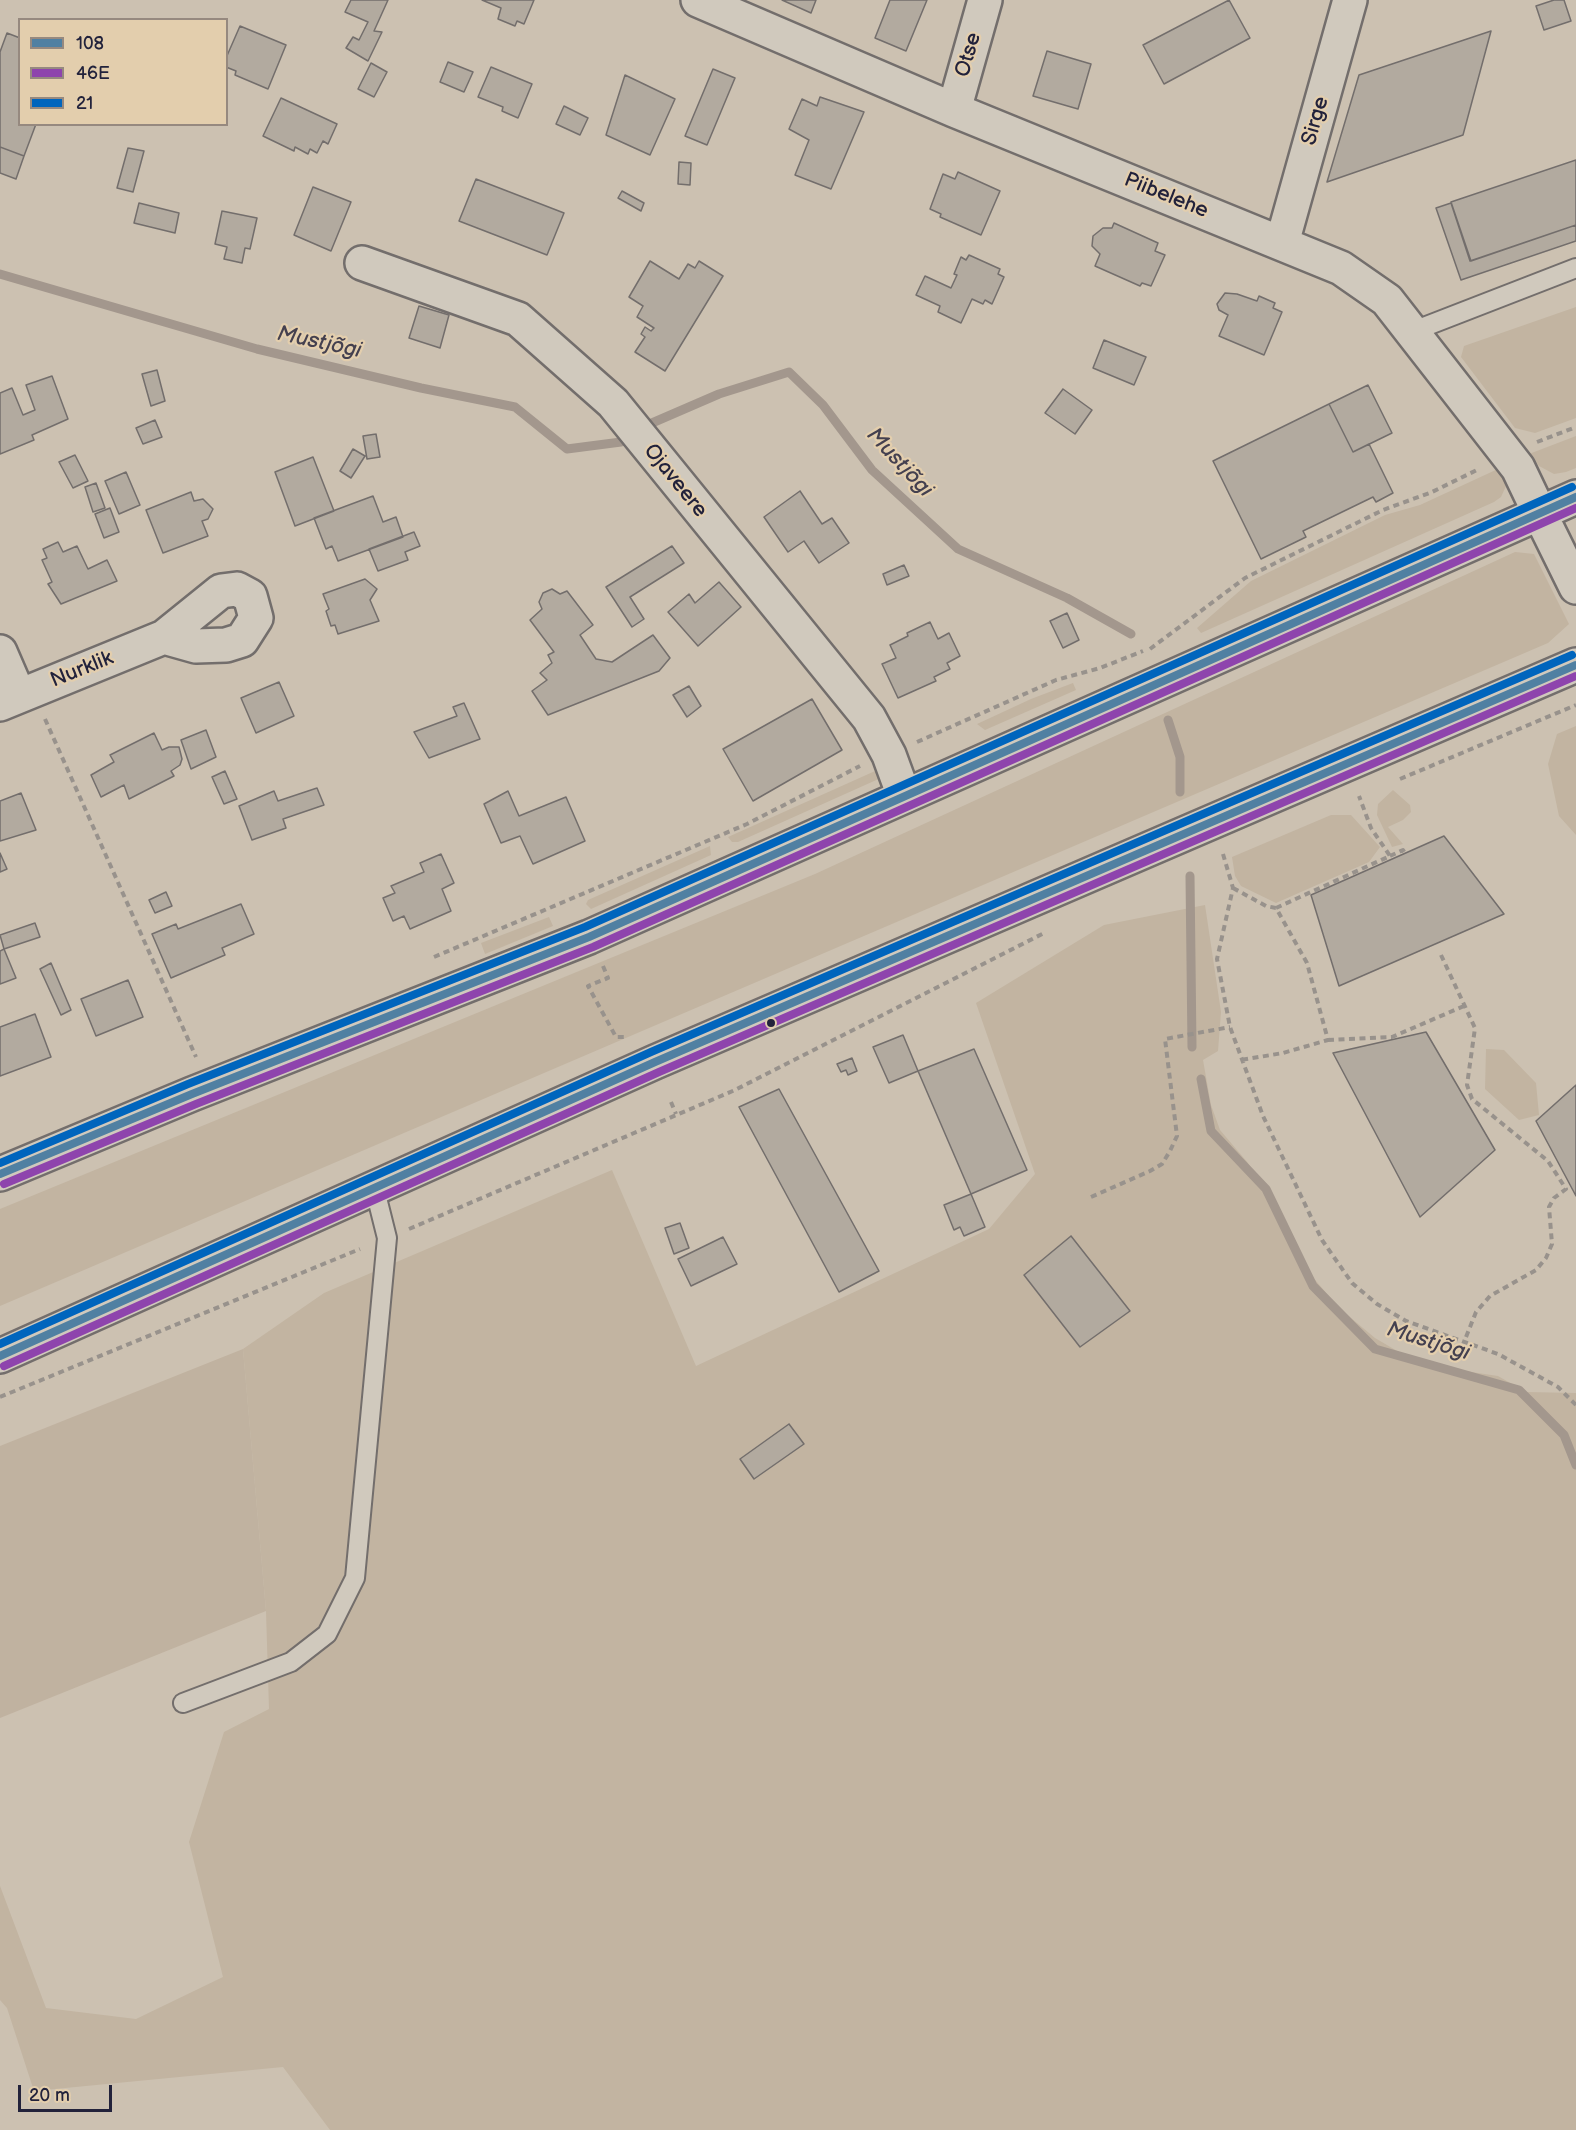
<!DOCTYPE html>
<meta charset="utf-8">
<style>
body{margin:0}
#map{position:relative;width:1576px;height:2130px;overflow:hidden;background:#ccc1b1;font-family:"Balsamiq Sans",sans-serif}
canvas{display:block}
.legend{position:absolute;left:18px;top:18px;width:210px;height:108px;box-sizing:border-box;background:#e3cead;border:2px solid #96897f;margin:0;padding:8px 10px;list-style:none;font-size:18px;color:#22223b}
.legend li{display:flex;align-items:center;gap:12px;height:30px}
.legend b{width:30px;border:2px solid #96897f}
.scale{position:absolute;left:18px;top:2085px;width:94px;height:27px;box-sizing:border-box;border:3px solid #22223b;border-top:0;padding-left:8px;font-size:18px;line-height:21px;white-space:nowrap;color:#22223b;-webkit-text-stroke:4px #e3cead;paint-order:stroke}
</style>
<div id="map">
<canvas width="1576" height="2130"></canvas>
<ul class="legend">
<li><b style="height:8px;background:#5080a2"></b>108</li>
<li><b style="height:8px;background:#8e44ad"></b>46E</li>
<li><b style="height:8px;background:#0065bd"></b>21</li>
</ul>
<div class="scale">20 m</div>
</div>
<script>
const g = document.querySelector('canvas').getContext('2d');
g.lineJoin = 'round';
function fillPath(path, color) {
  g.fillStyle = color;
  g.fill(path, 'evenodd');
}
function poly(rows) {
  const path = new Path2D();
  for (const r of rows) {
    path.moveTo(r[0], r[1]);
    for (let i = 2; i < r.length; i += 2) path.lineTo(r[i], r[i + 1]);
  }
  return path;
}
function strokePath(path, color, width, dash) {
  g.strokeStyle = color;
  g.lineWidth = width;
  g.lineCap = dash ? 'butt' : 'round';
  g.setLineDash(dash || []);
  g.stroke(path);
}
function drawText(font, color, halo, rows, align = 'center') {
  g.font = font + ' "Balsamiq Sans",sans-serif';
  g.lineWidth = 4.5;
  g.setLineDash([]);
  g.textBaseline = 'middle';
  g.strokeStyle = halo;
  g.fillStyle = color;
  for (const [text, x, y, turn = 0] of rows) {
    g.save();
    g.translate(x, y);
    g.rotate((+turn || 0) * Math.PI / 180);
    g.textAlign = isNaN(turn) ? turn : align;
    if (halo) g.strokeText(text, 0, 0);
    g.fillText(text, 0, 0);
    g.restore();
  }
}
const built = poly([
 [243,1349,266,1611,0,1718,0,1446]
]);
const green = poly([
 [1576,307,1576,418,1535,433,1515,428,1461,357,1464,346],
 [1576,436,1576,468,1566,472,1554,474,1539,466,1529,454],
 [1500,468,1506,486,1501,497,1494,502,1201,633,1197,628,1251,581,1385,515,1420,505],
 [1515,552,1534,554,1569,624,1548,643,0,1306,0,1209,815,874],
 [1073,683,1076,690,985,730,977,724,1031,699],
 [1576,726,1576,835,1559,816,1548,764,1557,734],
 [884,767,883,777,738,842,732,842,728,837],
 [1393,790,1410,805,1411,812,1403,820,1388,827,1403,844,1392,847,1377,815,1378,804],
 [1331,815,1351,815,1380,847,1369,862,1276,903,1241,886,1235,876,1232,857],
 [710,846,711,855,591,909,586,904,588,900],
 [1205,905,1221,1012,1218,1051,1203,1060,1211,1105,1220,1130,1248,1163,1311,1275,1339,1308,1375,1338,1404,1355,1444,1368,1498,1376,1526,1392,1576,1393,1576,2130,330,2130,283,2067,34,2091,7,2008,0,2000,0,1886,46,2008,136,2019,223,1977,189,1842,224,1732,269,1709,266,1611,243,1349,324,1293,612,1170,696,1366,989,1229,1035,1174,976,1003,1104,925],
 [549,917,553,926,485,954,481,943],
 [1486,1049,1504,1050,1536,1083,1539,1115,1519,1120,1485,1089]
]);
const stream = poly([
 [0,274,257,349,421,388,515,407,567,449,621,442],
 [645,426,719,394,789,372,823,405,872,470,958,549,1067,598,1131,634],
 [1168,720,1180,757,1180,792],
 [1190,876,1192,1047],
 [1201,1079,1211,1131,1266,1189,1313,1286,1375,1349,1519,1390,1564,1435,1576,1465]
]);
const building = poly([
 [351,0,388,0,374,31,382,32,368,61,346,48,353,37,359,40,368,22,345,12,351,0],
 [482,0,534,0,524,24,517,21,515,26,498,19,501,8,482,0],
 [782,0,816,0,811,13,782,0],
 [890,0,927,0,906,51,875,38,890,0],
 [1229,0,1250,38,1164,84,1143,45,1229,0],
 [1554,0,1564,0,1571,21,1544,30,1536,6,1554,0],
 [240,26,286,45,268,89,235,75,236,71,226,67,226,58,240,26],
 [1491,31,1463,135,1327,182,1359,75,1491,31],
 [7,33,20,38,20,124,36,124,24,156,0,147,0,52,7,33],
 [1047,51,1091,64,1078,109,1033,96,1047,51],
 [448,62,473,72,464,92,440,82,448,62],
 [371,63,387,72,374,97,358,89,371,63],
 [491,67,532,84,518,118,502,111,503,107,478,97,491,67],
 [713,69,735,78,707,145,685,136,713,69],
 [625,75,675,99,650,155,606,135,625,75],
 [820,97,864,112,831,189,795,175,809,140,789,129,802,99,817,106,820,97],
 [281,98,337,124,328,144,323,141,317,153,310,149,308,154,295,147,294,151,263,136,281,98],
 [564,106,588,118,580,135,556,124,564,106],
 [0,147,24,156,16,179,0,173,0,147],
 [128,148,144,151,133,192,117,188,128,148],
 [1576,160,1576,225,1471,261,1451,202,1576,160],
 [679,162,691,163,690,185,678,184,679,162],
 [958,172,1000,191,981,235,940,217,941,214,930,209,943,174,955,179,958,172],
 [476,179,564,213,547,255,459,221,476,179],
 [313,187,351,202,331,251,294,235,313,187],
 [622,191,644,203,641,211,618,198,622,191],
 [139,203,179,213,175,233,134,223,139,203],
 [1451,203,1470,261,1576,225,1576,241,1461,280,1436,208,1451,203],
 [222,211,257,218,250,249,245,248,242,263,224,259,227,247,215,244,222,211],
 [1114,223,1158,243,1155,251,1165,255,1151,286,1142,283,1140,286,1095,266,1100,254,1092,246,1093,236,1103,228,1112,228,1114,223],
 [969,255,1000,269,998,274,1004,277,992,304,985,300,983,304,972,299,961,323,938,312,940,306,916,295,925,276,951,288,957,275,954,274,961,257,966,260,969,255],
 [650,261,679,279,688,264,695,268,699,261,723,276,665,371,635,352,645,337,641,334,645,327,651,331,654,328,637,317,643,306,629,297,650,261],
 [1225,293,1237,294,1257,301,1259,296,1275,303,1273,308,1282,312,1264,355,1219,336,1228,315,1219,310,1217,304,1225,293],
 [419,306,449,315,440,348,409,338,419,306],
 [1104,340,1146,357,1134,385,1093,368,1104,340],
 [157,370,165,401,151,406,142,374,157,370],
 [52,376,68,419,32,435,34,440,0,454,0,393,12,388,23,415,35,410,26,385,52,376],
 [1368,385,1392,433,1353,452,1329,404,1368,385],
 [1063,389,1092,410,1075,434,1045,413,1063,389],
 [1329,404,1353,452,1369,444,1393,493,1376,502,1373,497,1303,531,1306,537,1261,559,1213,461,1329,404],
 [155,420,162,437,143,444,136,428,155,420],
 [376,434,380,457,367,459,363,436,376,434],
 [353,449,365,456,351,478,340,471,353,449],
 [75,455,88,481,73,488,59,462,75,455],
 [313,457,334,511,295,526,275,472,313,457],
 [126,472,140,505,119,514,105,481,126,472],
 [96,483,105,508,93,512,85,487,96,483],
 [800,491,822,524,832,518,849,543,819,563,804,541,788,552,764,517,800,491],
 [191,492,194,501,203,499,213,509,208,519,202,521,208,536,163,553,146,510,191,492],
 [373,496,383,522,396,517,403,537,338,561,332,546,326,549,314,518,373,496],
 [110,508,119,532,104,538,95,514,110,508],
 [414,532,420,546,405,552,408,560,378,571,369,549,414,532],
 [58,542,63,552,77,546,88,569,107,560,117,581,61,604,48,584,52,582,42,560,47,558,43,549,58,542],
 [672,546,684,563,630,597,644,619,632,627,606,587,672,546],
 [904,565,909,576,887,585,883,574,904,565],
 [365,579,377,589,370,600,379,621,338,634,335,625,331,626,326,611,329,609,323,594,365,579],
 [719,582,741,607,698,646,668,612,689,594,695,603,719,582],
 [552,589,560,594,567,591,593,625,580,635,596,659,612,662,653,635,670,658,659,671,548,715,532,691,547,680,540,673,552,663,548,655,554,652,530,620,542,609,539,602,543,593,552,589],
 [1067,613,1079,640,1063,648,1050,621,1067,613],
 [930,622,938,639,949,633,960,656,947,663,950,669,934,677,936,681,898,698,882,664,896,658,890,645,908,636,907,633,930,622],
 [279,682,294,716,256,733,241,698,279,682],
 [689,686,701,706,687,717,673,695,689,686],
 [812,699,842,750,753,801,723,749,812,699],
 [464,703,480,739,429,758,414,732,457,716,453,707,464,703],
 [206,730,216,757,191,769,181,740,206,730],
 [154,733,162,750,169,747,179,747,182,759,180,765,171,771,174,776,129,799,124,785,101,797,91,775,114,762,110,755,154,733],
 [225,771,237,799,224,804,212,777,225,771],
 [317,788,324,805,283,819,286,828,252,840,239,806,274,791,278,801,317,788],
 [508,791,519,816,566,797,585,841,533,864,520,836,501,843,484,804,508,791],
 [21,793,36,830,0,841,0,801,21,793],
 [1444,836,1504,914,1339,986,1311,895,1444,836],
 [0,853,7,869,0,872,0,853],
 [441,854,454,883,442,889,451,911,410,929,404,916,393,921,383,898,395,893,391,886,424,872,420,863,441,854],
 [166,892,172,906,155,913,149,900,166,892],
 [241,904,254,934,222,948,225,955,171,978,152,934,176,924,178,929,241,904],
 [35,923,40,937,4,949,0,935,35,923],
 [4,949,16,978,0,984,0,951,4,949],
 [51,963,71,1010,61,1015,40,969,51,963],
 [128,980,143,1017,96,1036,81,999,128,980],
 [35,1014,51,1057,0,1076,0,1027,35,1014],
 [1426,1032,1495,1150,1420,1217,1333,1053,1426,1032],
 [903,1035,918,1071,889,1083,873,1047,903,1035],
 [974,1049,1027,1170,971,1194,918,1071,974,1049],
 [852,1058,857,1071,848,1075,846,1070,841,1072,837,1064,852,1058],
 [1576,1085,1576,1196,1536,1121,1576,1085],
 [779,1089,879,1271,839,1292,739,1107,779,1089],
 [971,1194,985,1227,964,1236,960,1227,954,1230,944,1205,971,1194],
 [680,1223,689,1248,674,1254,665,1228,680,1223],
 [1071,1236,1130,1311,1080,1347,1024,1275,1071,1236],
 [723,1237,737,1264,691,1286,678,1259,723,1237],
 [789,1424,804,1444,754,1479,740,1459,789,1424]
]);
const path = poly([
 [1537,442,1576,427],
 [1150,649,1245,578,1383,510,1432,492,1479,469],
 [45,719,196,1057],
 [917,742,1056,680,1100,668,1143,651],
 [1400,779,1576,705],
 [1223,854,1233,888,1217,959,1230,1027,1263,1116,1322,1240,1352,1283,1377,1304,1406,1321,1498,1354,1558,1387,1576,1405],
 [1390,856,1403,850,1405,853],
 [1233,888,1266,906,1276,908,1307,963,1328,1040,1283,1053,1241,1060],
 [1276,908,1390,856,1371,828,1359,796],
 [1441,955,1475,1028,1467,1085,1472,1099,1548,1161,1566,1189,1554,1198,1549,1207,1552,1244,1546,1258,1536,1270,1490,1296,1476,1312,1464,1342],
 [434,957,747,824,860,766],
 [603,966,608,978,588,986,616,1037,627,1037],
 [1328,1040,1392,1037,1464,1006],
 [671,1102,676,1114],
 [1091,1197,1150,1171,1162,1164,1170,1151,1177,1136,1165,1039,1230,1027],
 [409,1229,735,1090,1046,932],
 [0,1397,360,1249]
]);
const lane = poly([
 [1411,332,1576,268],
 [183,1703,291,1662,327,1634,355,1578,387,1238,374,1186]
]);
const street = poly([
 [698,0,954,110,1341,268,1387,300,1518,468,1539,512],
 [954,110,985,0],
 [1282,243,1350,0],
 [362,263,518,319,613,403,869,718,889,755,904,796],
 [0,652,19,696],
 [0,704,164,637,221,591,237,589,250,596,256,618,242,640,226,645,196,646,164,637]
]);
const primary = poly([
 [1539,512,1576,587],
 [0,1174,192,1094,589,937,1576,497],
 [0,1356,655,1062,1576,665]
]);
const bus1 = poly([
 [0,1174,192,1094,589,937,1576,497],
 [0,1356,655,1062,1576,665]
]);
const bus2 = poly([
 [4,1184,196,1104,593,947,1576,508],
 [4,1366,659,1072,1576,676]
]);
const bus3 = poly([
 [0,1163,188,1084,585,927,1572,487],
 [0,1344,651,1052,1572,655]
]);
const markers = [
 [771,1023,5,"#22223b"]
];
const streetNames = [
 ["Otse",969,55,-74],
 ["Sirge",1316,121,-74],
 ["Piibelehe",1166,196,22],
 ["Ojaveere",675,481,51],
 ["Nurklik",82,670,-22]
];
const waterNames = [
 ["Mustjõgi",319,343,12],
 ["Mustjõgi",899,463,47],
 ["Mustjõgi",1428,1342,17]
];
fillPath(built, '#c0b2a0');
fillPath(green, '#c2b4a1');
strokePath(stream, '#a3978d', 9);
fillPath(building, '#b2aa9f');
strokePath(building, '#736e6c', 1.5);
strokePath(lane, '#736e6c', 22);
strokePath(street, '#736e6c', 38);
strokePath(primary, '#736e6c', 38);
strokePath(path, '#98928c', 4, [6, 4.5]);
strokePath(lane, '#d0c9bd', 18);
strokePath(street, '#d0c9bd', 33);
strokePath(primary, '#d0c9bd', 33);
strokePath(bus1, '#5080a2', 8);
strokePath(bus2, '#8e44ad', 8);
strokePath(bus3, '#0065bd', 8);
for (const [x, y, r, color] of markers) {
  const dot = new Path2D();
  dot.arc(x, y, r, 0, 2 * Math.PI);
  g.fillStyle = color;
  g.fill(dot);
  strokePath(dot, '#e3cead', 2);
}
drawText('21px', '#22223b', '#e3cead', streetNames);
drawText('italic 22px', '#44404f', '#e3cead', waterNames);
</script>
